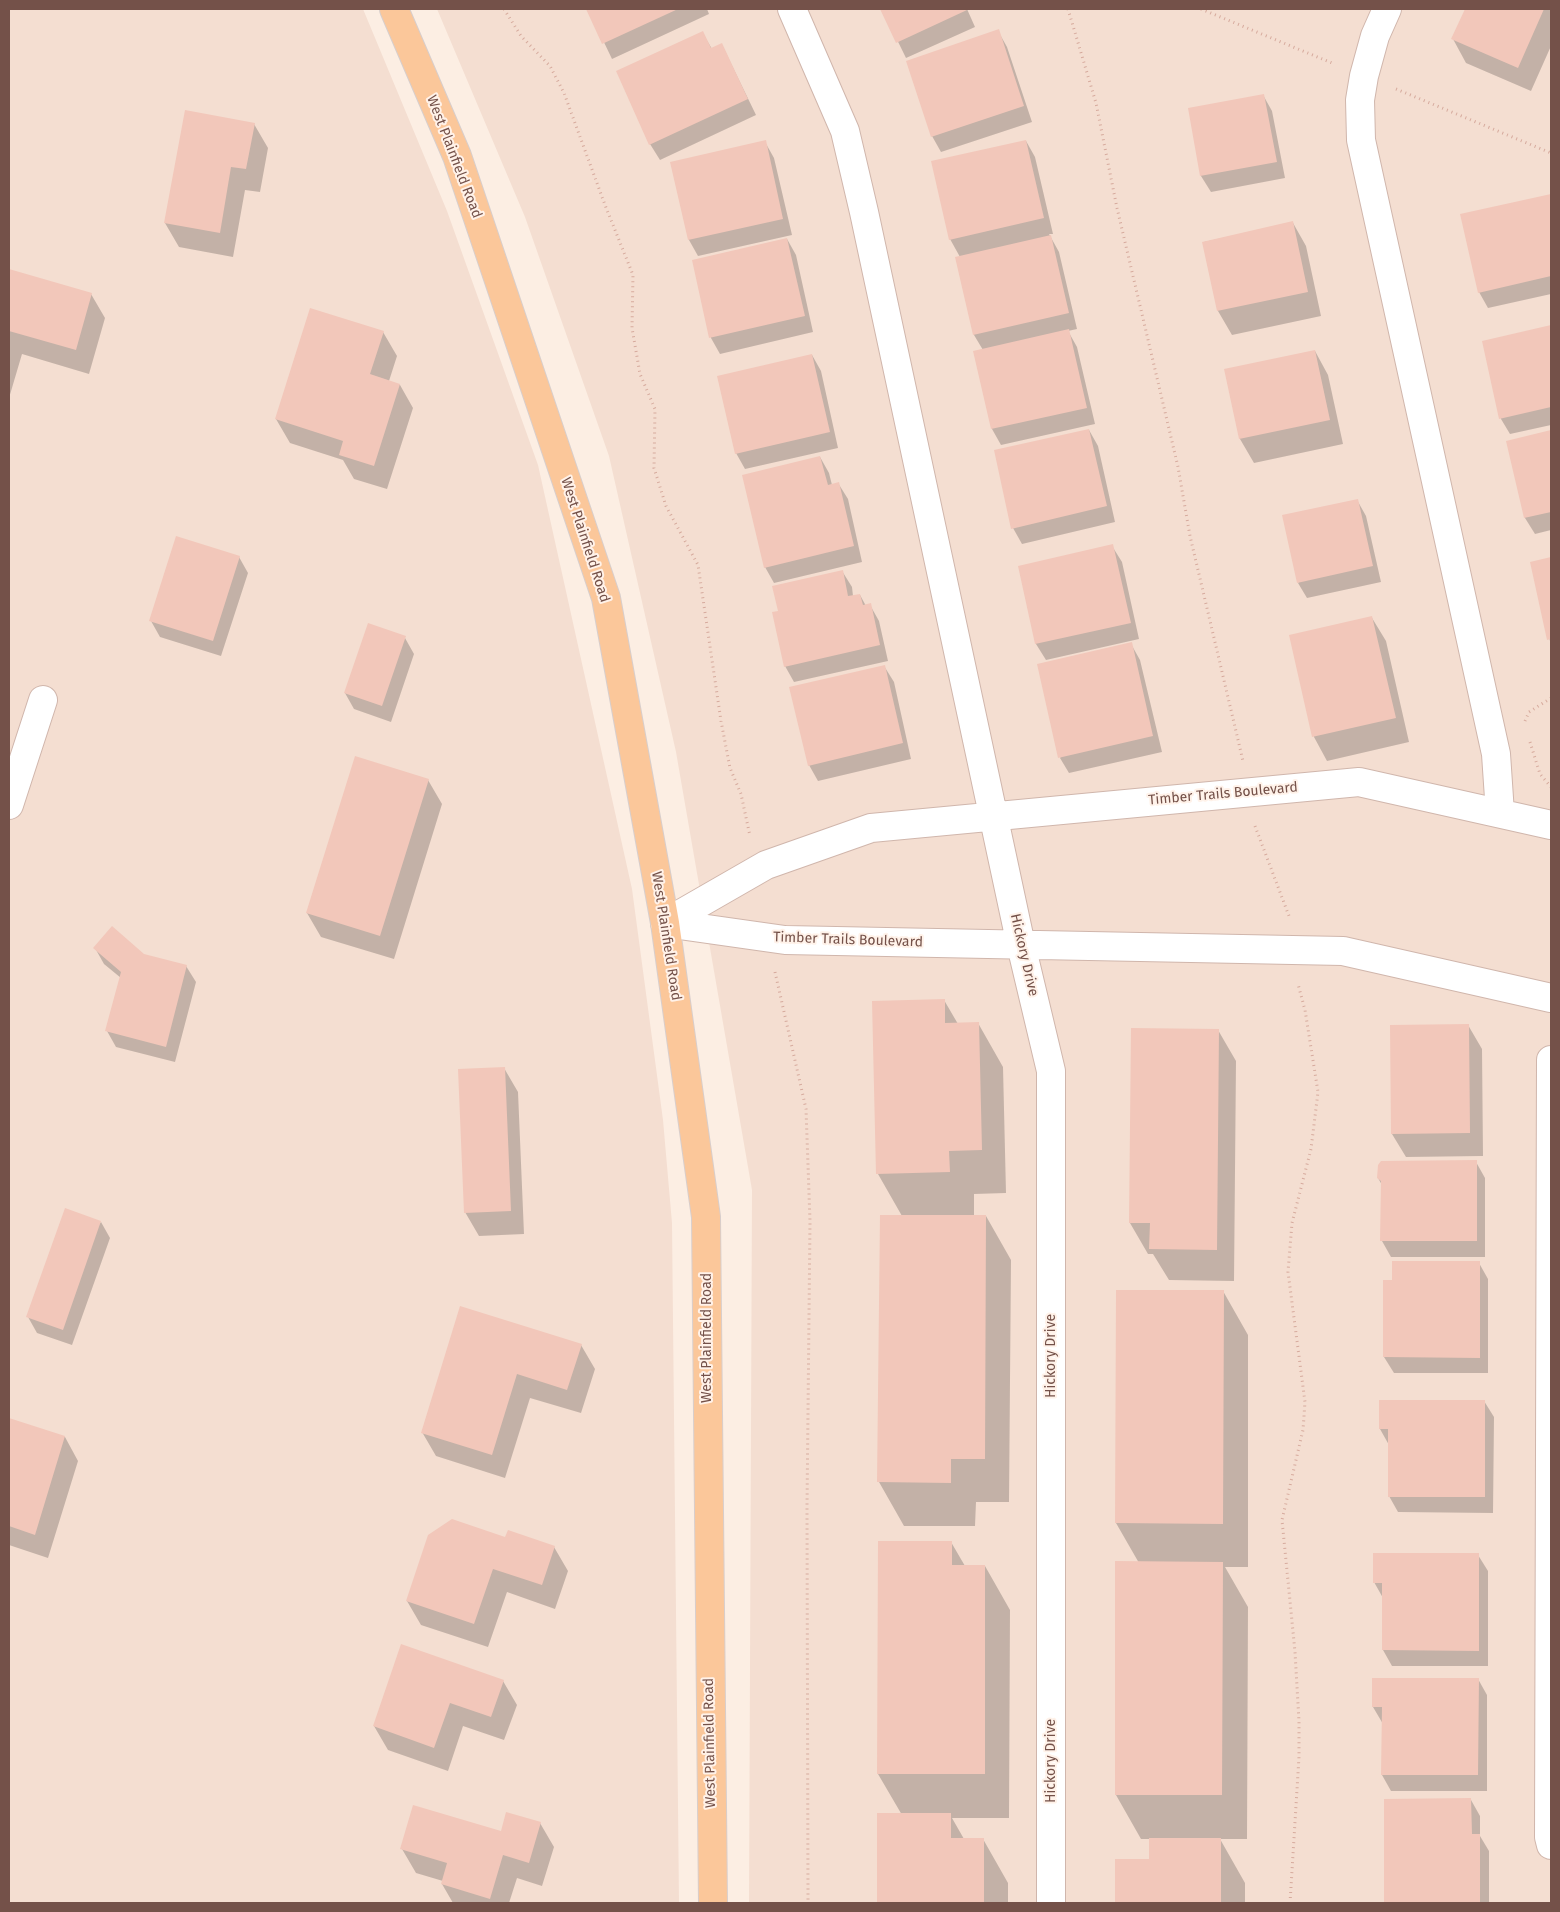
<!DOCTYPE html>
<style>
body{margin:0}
#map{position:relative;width:1560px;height:1912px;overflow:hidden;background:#fceee3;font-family:"Fira Sans",sans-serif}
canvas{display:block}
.frame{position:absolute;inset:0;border:10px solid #745149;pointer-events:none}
</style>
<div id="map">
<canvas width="1560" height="1912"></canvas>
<div class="frame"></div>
</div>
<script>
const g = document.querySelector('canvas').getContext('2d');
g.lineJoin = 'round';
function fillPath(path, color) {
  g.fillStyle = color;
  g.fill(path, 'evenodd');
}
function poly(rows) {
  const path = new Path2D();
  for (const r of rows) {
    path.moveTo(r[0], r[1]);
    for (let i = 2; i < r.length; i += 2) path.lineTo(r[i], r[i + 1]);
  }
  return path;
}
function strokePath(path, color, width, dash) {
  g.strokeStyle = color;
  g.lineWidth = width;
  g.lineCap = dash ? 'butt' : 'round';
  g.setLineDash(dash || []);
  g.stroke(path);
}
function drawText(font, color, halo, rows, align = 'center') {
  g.font = font + ' "Fira Sans",sans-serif';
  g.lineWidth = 4;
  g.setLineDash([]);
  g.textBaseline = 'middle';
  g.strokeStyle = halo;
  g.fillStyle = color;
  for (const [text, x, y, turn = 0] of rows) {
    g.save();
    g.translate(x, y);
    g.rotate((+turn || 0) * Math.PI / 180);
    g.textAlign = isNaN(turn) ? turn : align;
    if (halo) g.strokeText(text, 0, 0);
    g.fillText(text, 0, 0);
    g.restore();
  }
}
const residential = poly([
 [9,9,363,9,447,211,538,465,632,889,663,1120,672,1223,679,1903,9,1903],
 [437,9,1551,9,1551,1903,749,1903,752,1190,676,752,609,456,525,217]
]);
const shadow = poly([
 [588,9,707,9,709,14,612,59],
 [882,9,967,9,975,27,906,58],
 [1466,9,1551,9,1551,46,1531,91,1466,63,1453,39],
 [998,31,1007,47,1032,122,941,152,932,136],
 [702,32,712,49,722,45,756,115,660,160,650,144],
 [1263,95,1272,111,1285,178,1211,192,1201,176,1189,109],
 [254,124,268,148,260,192,245,190,233,257,179,247,165,223],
 [1026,141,1035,157,1053,234,1049,234,1059,252,1077,329,1068,331,1077,347,1095,424,1001,445,992,429,975,352,983,350,974,335,960,257,950,239],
 [765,142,774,158,792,235,698,256,689,240,672,163],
 [1551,195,1551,294,1488,308,1479,292,1462,215],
 [1293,223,1306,246,1321,316,1232,335,1218,311,1204,242],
 [787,239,796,255,813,332,720,354,711,338,693,261],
 [9,270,91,294,105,318,89,374,22,354,9,398],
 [1551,326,1551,425,1510,434,1501,419,1483,342],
 [383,332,397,356,389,381,400,385,413,408,387,489,354,479,343,460,290,443,276,419],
 [1315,351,1328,375,1343,444,1254,463,1240,439,1225,370],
 [812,355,821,371,838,448,745,469,736,453],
 [1089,430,1098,446,1115,522,1022,544,1013,528],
 [1551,432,1551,530,1535,534,1525,518,1508,442],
 [820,457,829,473,832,485,838,483,848,499,862,562,774,583,765,567],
 [1357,500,1366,516,1381,582,1307,598,1298,583],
 [1112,546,1122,562,1139,639,1046,660,1036,644,1019,567],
 [239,557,248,573,221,656,160,637,151,621],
 [1551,558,1551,645,1531,563],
 [842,571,852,587,853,596,860,595,866,606,870,605,879,621,888,661,794,682,785,666],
 [1372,618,1386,641,1409,742,1327,761,1314,737,1291,636],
 [405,638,414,654,391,722,354,709,345,693],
 [1131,644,1140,660,1162,752,1069,773,1060,758],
 [884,666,894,682,911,759,818,781,809,765],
 [428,780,442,804,394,959,321,937,307,913],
 [95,948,143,955,186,966,196,982,175,1062,116,1047,107,1031,121,978,104,964],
 [944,1000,958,1024,978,1023,1003,1067,1006,1193,974,1194,974,1216,986,1216,1011,1260,1009,1502,976,1502,975,1526,904,1526,879,1482,902,1216,878,1174],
 [1468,1025,1482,1049,1483,1156,1406,1157,1392,1134],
 [1218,1030,1236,1061,1234,1281,1169,1280,1153,1254,1148,1254,1130,1223],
 [504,1068,518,1092,524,1234,479,1236,465,1212],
 [1476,1162,1485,1178,1485,1257,1391,1257,1382,1241,1382,1185,1378,1178],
 [101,1222,110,1238,72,1345,37,1333,28,1317],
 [1479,1263,1488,1279,1488,1373,1394,1373,1384,1357,1393,1281],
 [1117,1291,1223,1291,1248,1335,1248,1567,1225,1567,1248,1607,1247,1839,1220,1839,1245,1883,1245,1903,1116,1903,1116,1861,1150,1861,1150,1839,1141,1839,1116,1795,1117,1563,1139,1563,1116,1523],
 [461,1308,581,1345,595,1369,581,1413,530,1398,505,1478,436,1456,422,1432],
 [1380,1401,1484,1401,1494,1417,1493,1513,1398,1512,1389,1496,1389,1445,1380,1429],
 [10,1420,65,1437,78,1461,48,1558,9,1545],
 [506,1539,554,1547,568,1571,555,1609,507,1592,488,1647,421,1625,407,1601],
 [951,1542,965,1566,985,1566,1010,1610,1009,1818,952,1818,964,1839,983,1839,1008,1883,1008,1903,878,1903,878,1815,902,1815,878,1774],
 [1478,1555,1488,1571,1488,1666,1392,1666,1383,1650,1383,1598,1374,1582],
 [1478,1679,1487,1695,1487,1791,1391,1791,1382,1775,1383,1724,1373,1707],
 [503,1681,517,1705,504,1740,463,1726,448,1771,388,1750,374,1726],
 [1385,1800,1471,1800,1480,1816,1480,1836,1489,1851,1489,1903,1385,1903],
 [540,1823,554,1847,542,1886,517,1878,509,1903,453,1903,442,1884,443,1881,416,1873,402,1849,502,1832]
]);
const building = poly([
 [586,9,678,9,602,44],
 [880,9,967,9,967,10,896,43],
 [1465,9,1544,9,1518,68,1451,39],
 [999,29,1024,106,931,137,906,61],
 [703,31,711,48,722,43,748,99,649,145,616,71],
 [1264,94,1277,162,1200,176,1188,108],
 [185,110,255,123,246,169,231,167,220,233,164,223],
 [766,140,783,219,688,240,670,162],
 [1026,140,1044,218,949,240,931,161],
 [1551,194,1551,276,1478,293,1460,214],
 [1293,221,1308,292,1217,311,1202,242],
 [1051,235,1069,313,973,335,955,257],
 [787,238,805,316,709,338,692,260],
 [9,269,92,293,76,350,9,331],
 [310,308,384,331,370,374,400,384,374,466,339,455,343,441,275,419],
 [1551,325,1551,407,1499,419,1482,341],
 [1069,329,1087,408,991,429,973,351],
 [1315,350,1330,420,1239,439,1224,369],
 [812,354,830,432,735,454,717,376],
 [1089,429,1107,506,1011,529,994,450],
 [1551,430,1551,512,1524,518,1506,441],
 [820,456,828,485,839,482,854,546,764,568,742,475],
 [1358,499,1373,566,1297,583,1282,515],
 [176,536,240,556,213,641,149,621],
 [1113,544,1131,623,1035,644,1018,566],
 [1551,557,1551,639,1547,640,1530,562],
 [843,570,848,596,860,594,863,605,871,603,880,645,784,667,772,612,778,611,772,586],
 [1372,616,1396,718,1312,737,1289,635],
 [368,623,406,636,382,706,344,693],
 [1132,642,1153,736,1058,758,1037,664],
 [885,665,903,743,808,766,789,687],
 [355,756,429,779,380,936,306,913],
 [112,926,144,954,187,965,166,1047,105,1031,121,972,93,948],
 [945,999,945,1023,979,1022,982,1150,949,1151,950,1172,876,1174,872,1001],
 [1469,1024,1470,1133,1391,1134,1390,1025],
 [1131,1028,1219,1029,1217,1250,1149,1249,1150,1223,1129,1223],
 [505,1067,511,1211,464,1213,458,1069],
 [1477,1160,1477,1241,1380,1241,1381,1181,1377,1178,1378,1165,1381,1161],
 [65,1208,101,1221,63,1330,26,1317],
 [880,1215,986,1215,985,1459,951,1459,951,1483,877,1482],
 [1392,1261,1480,1261,1480,1358,1383,1357,1383,1280,1392,1280],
 [1116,1290,1224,1290,1223,1524,1115,1523],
 [460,1306,582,1344,567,1390,517,1374,492,1455,421,1433],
 [1379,1400,1485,1400,1485,1497,1388,1497,1388,1429,1379,1429],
 [9,1418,65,1436,35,1535,9,1526],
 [452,1519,505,1537,508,1530,555,1546,542,1585,493,1569,474,1624,406,1601,428,1535],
 [878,1541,952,1541,952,1565,985,1565,985,1774,877,1774],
 [1373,1553,1479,1553,1479,1651,1382,1650,1382,1583,1373,1583],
 [1115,1561,1223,1562,1222,1795,1115,1795],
 [401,1644,504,1680,491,1717,450,1703,434,1748,373,1726],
 [1372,1678,1479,1678,1478,1775,1381,1775,1382,1707,1372,1707],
 [1471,1798,1472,1834,1480,1834,1480,1903,1384,1903,1384,1799],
 [413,1805,501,1831,506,1812,541,1822,529,1863,503,1855,490,1899,441,1884,447,1863,400,1849],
 [877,1813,951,1813,951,1838,984,1838,984,1903,877,1903],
 [1149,1838,1221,1838,1221,1903,1115,1903,1115,1859,1149,1859]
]);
const path = poly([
 [504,9,521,36,550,66,564,93,605,205,633,275,632,328,640,374,655,409,654,468,666,506,698,565,721,721,730,768,741,794,750,836],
 [1068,9,1096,103,1117,208,1178,467,1190,536,1243,761],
 [1201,9,1332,63],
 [1396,89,1551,153],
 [1525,721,1529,712,1551,698],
 [1530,742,1540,774,1551,787],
 [1255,826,1289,916],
 [775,972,806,1109,810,1221,807,1507,808,1903],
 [1290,1903,1299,1757,1299,1721,1295,1652,1282,1520,1303,1430,1305,1402,1288,1272,1292,1223,1311,1149,1318,1092,1305,1010,1298,984]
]);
const minor = poly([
 [792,9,845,131,864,212,1021,945,1051,1071,1051,1903],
 [1387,9,1375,36,1364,76,1360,100,1361,140,1496,754,1500,813],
 [9,805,43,700],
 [665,923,766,865,871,828,1359,782,1551,825],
 [665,923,785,940,1343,951,1551,998],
 [1551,1060,1549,1837,1551,1845]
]);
const major = poly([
 [394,9,457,156,606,598,665,923,706,1217,713,1903]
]);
const streetNames = [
 ["West Plainfield Road",454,157,69],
 ["West Plainfield Road",585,540,72],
 ["Timber Trails Boulevard",1223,794,-5],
 ["West Plainfield Road",666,936,81],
 ["Timber Trails Boulevard",848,940,2],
 ["Hickory Drive",1024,955,77],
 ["West Plainfield Road",707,1338,-90],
 ["Hickory Drive",1051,1356,-90],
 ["West Plainfield Road",710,1743,-91],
 ["Hickory Drive",1051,1761,-90]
];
fillPath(residential, '#f4ded1');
fillPath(shadow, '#0003');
fillPath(building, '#f2c7ba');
strokePath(minor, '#d0b6ac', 30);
strokePath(major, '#d8cecc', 30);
strokePath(path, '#d6aa9d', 3, [1, 4]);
strokePath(minor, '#fff', 28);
strokePath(major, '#fbc79a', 28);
drawText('14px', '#745149', '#fff2e9', streetNames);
</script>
